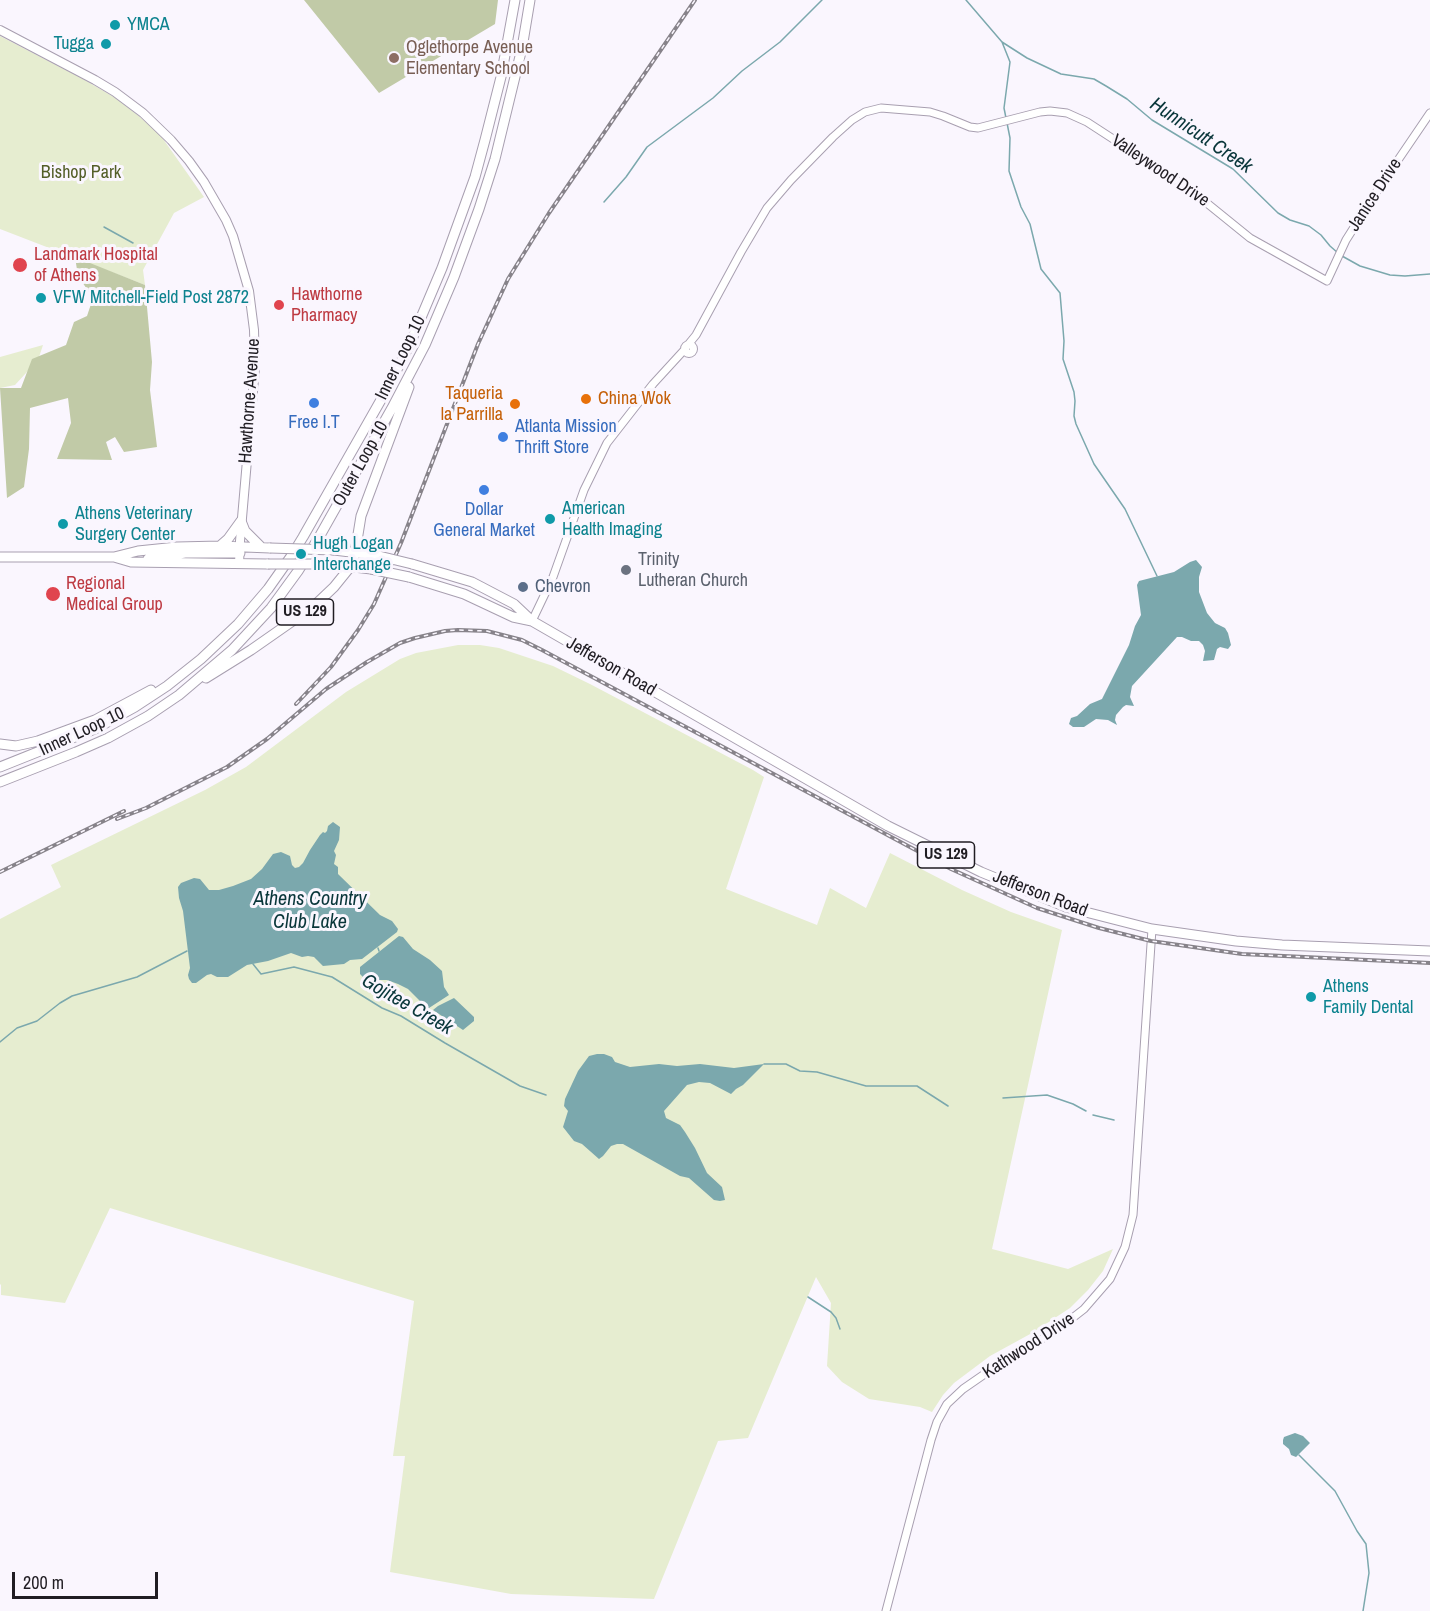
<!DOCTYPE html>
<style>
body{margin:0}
#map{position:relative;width:1430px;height:1611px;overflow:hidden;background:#faf6fe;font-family:"Archivo Narrow",sans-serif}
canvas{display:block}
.scale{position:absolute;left:12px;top:1572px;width:146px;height:27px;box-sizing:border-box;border:3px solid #201d23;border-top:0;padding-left:8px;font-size:18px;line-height:21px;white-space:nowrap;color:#201d23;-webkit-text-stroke:4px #faf6fe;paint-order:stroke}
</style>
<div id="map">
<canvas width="1430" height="1611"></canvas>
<div class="scale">200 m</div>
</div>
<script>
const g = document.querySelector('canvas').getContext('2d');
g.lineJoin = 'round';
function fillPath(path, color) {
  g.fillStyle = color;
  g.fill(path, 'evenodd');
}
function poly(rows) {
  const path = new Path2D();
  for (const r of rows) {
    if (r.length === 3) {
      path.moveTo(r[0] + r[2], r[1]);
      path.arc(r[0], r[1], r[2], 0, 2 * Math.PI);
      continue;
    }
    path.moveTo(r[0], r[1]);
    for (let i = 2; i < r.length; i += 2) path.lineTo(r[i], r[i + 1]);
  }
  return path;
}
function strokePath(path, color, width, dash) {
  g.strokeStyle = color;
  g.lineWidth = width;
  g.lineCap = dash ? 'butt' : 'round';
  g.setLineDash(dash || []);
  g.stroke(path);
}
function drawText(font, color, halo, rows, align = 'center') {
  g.font = font + ' "Archivo Narrow",sans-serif';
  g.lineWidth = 6;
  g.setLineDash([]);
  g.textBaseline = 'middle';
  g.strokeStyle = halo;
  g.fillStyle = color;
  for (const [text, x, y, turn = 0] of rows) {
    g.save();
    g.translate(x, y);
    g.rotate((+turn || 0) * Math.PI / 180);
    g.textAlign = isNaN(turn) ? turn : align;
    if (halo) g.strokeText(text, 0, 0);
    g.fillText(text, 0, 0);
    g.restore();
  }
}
const green = poly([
 [0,36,83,79,114,97,139,116,161,136,204,197,174,213,143,270,145,285,0,229],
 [43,345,38,360,15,385,0,388,0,357],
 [458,645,480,645,499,648,553,666,590,684,753,770,764,777,726,889,817,925,830,888,866,908,890,853,962,890,1011,912,1062,930,992,1249,1068,1269,1113,1249,1103,1271,1088,1290,1070,1308,1032,1333,990,1356,954,1383,943,1395,932,1412,920,1407,869,1399,842,1382,827,1366,831,1303,816,1277,748,1438,718,1441,654,1599,511,1594,390,1572,405,1456,393,1456,414,1301,110,1208,65,1303,1,1295,1,1285,0,1284,0,919,61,887,51,865,205,790,246,767,346,692,400,659,416,653]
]);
const forest = poly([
 [304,0,498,0,495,24,379,93],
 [75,257,145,285,152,362,150,390,157,447,124,452,115,437,106,442,112,460,57,459,71,423,68,398,30,408,29,449,24,487,7,498,0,388,21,388,32,359,66,345,74,322,87,316,93,298,78,276]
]);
const water = poly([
 [1196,560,1202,567,1199,577,1199,592,1207,613,1215,623,1225,628,1228,633,1231,645,1228,649,1220,647,1217,649,1214,660,1203,661,1205,651,1203,645,1199,641,1191,641,1182,637,1177,637,1132,686,1130,697,1134,706,1126,705,1123,707,1116,715,1115,720,1117,725,1108,720,1096,719,1084,727,1073,727,1069,724,1071,718,1077,716,1090,704,1102,699,1129,645,1135,626,1141,615,1137,585,1139,581,1174,572,1190,562],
 [333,822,340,827,339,840,334,851,336,855,334,864,338,867,338,874,380,915,392,921,398,929,397,932,362,959,350,960,344,964,323,966,314,957,308,956,302,957,291,953,268,961,247,965,228,977,217,977,211,974,207,975,196,983,192,983,189,979,188,975,190,968,183,911,179,898,178,887,181,883,194,878,200,879,209,890,219,890,233,886,251,879,262,869,273,854,281,852,290,856,292,865,295,868,299,867,303,863,310,850,320,835,323,832,325,833,327,831,328,826],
 [399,936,403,937,413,949,430,960,442,971,444,987,449,995,429,1008,426,1007,408,989,398,984,387,980,366,980,360,974,360,967],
 [454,998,474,1017,474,1021,463,1030,433,1010,438,1006],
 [597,1054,604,1054,612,1057,615,1062,630,1067,659,1064,677,1066,700,1064,734,1068,764,1064,743,1085,736,1089,731,1094,710,1083,699,1082,687,1085,664,1111,666,1118,680,1125,685,1132,695,1148,707,1173,722,1187,725,1200,720,1201,714,1200,689,1178,680,1176,623,1144,617,1144,611,1146,603,1156,599,1159,582,1144,574,1141,563,1127,568,1111,564,1106,565,1099,578,1071,589,1056],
 [1295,1433,1303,1436,1310,1443,1296,1457,1291,1455,1289,1449,1283,1444,1283,1440,1284,1437]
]);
const stream = poly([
 [966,0,1002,42,1027,58,1061,74,1094,79,1106,86,1127,99,1152,120,1233,169,1278,213,1290,220,1309,226,1321,235,1330,246,1338,253],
 [1002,42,1010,62,1004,108,1006,118],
 [1007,123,1010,138,1009,171,1021,207,1030,224,1041,269,1060,293,1064,341,1063,359,1074,392,1075,401,1074,416,1076,424,1094,464,1125,509,1157,576],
 [604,202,626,177,647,147,713,98,742,71,780,42,822,0],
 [104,227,133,243],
 [1342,256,1360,266,1390,275,1405,276,1430,274],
 [378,948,379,951],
 [253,964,261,974,294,967,332,977,382,1008,401,1016,445,1043,520,1086,546,1095],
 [0,1042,17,1028,37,1021,60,1003,72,996,137,977,187,951],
 [764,1064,786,1064,800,1071,817,1072,866,1086,917,1086,948,1106],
 [1003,1098,1047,1095,1073,1104,1086,1111],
 [1093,1115,1114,1120],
 [808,1297,831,1312,836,1318,840,1329],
 [1299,1455,1335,1491,1357,1531,1366,1544,1369,1573,1363,1611]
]);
const minor = poly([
 [689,349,4.5],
 [687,346,696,335,741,252,767,208,791,180,833,137,852,120,865,112,881,108,930,112,943,116,970,127,978,128,1040,112,1050,111,1067,113,1087,122,1187,187,1250,238,1327,281,1346,240,1379,188,1430,113],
 [532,621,553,577,584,490,607,443,653,384,686,348],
 [886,1611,931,1440,937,1422,947,1404,963,1389,989,1371,1057,1330,1084,1309,1110,1279,1125,1247,1133,1215,1152,929]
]);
const major = poly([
 [0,30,95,80,115,92,143,113,171,140,189,161,204,182,226,220,233,236,249,291,254,330,255,368,240,541,239,564]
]);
const highway = poly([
 [220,546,228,539,241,521,245,531,261,547],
 [334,550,375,555],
 [0,557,114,557,138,551,177,547,220,546,270,548],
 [114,557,131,562,268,564],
 [148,559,185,553,240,553],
 [329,564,371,569],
 [412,564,472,582,514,604,532,621,888,826,981,872,1066,907,1152,929,1236,941,1282,945,1430,951],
 [409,577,464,594,513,617,532,621],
 [206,678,251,650,314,606,334,587,351,566,355,553,361,516,409,387],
 [0,744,16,746,38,741,95,720,151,690],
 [0,767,95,729,135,707,167,686,201,659,238,624,268,589,292,555,303,537,386,391,409,346,442,268,475,177,485,140,501,77,515,0],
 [0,782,76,752,108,738,148,716,179,695,232,650,271,608,298,571,318,539,392,408,425,345,454,277,479,209,495,159,522,48,530,0]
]);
const rail = poly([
 [296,704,331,667,358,630,374,604,401,543,478,344,508,279,549,213,695,0],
 [117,819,146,808,227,767,267,739,326,689,367,662,400,643,415,638,445,631,458,630,487,631,522,640,542,650,951,869,1037,908,1099,928,1151,941,1242,954,1430,963],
 [0,872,124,811]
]);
const highwayBridge = poly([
 [270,548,334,550],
 [375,555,412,564],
 [268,564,329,564],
 [371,569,409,577]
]);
const markers = [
 [115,25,6,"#0f9aa8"],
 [106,44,6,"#0f9aa8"],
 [394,58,6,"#8d6e63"],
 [20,265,8,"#e0444e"],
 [41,298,6,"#0f9aa8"],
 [279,305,6,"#e0444e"],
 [586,399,6,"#e8710a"],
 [314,403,6,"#3f7fe0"],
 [515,404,6,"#e8710a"],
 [503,437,6,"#3f7fe0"],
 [484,490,6,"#3f7fe0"],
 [550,519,6,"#0f9aa8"],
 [63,524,6,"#0f9aa8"],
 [301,554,6,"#0f9aa8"],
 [626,570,6,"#6b7280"],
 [523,587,6,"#5c6f8a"],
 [53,594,8,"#e0444e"],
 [1311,997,6,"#0f9aa8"]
];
const shields = [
 [305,612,57],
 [946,855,57]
];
const shieldNames = [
 ["US 129",305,612],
 ["US 129",946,855]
];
const cultureNames = [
 ["YMCA",127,25],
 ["Tugga",94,44,"right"],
 ["VFW Mitchell-Field Post 2872",53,298],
 ["American",562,509],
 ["Health Imaging",562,530],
 ["Athens Veterinary",75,514],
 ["Surgery Center",75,535],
 ["Hugh Logan",313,544],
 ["Interchange",313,565],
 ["Athens",1323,987],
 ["Family Dental",1323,1008]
];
const educationNames = [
 ["Oglethorpe Avenue",406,48],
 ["Elementary School",406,69]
];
const streetNames = [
 ["Valleywood Drive",1160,171,34],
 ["Janice Drive",1375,195,-57],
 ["Inner Loop 10",401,358,-64],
 ["Hawthorne Avenue",250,401,-86],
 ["Outer Loop 10",361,464,-61],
 ["Jefferson Road",611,667,30],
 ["Inner Loop 10",82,732,-25],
 ["Jefferson Road",1040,894,21],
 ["Kathwood Drive",1029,1346,-33]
];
const parkNames = [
 ["Bishop Park",81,173]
];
const healthNames = [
 ["Landmark Hospital",34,255],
 ["of Athens",34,276],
 ["Hawthorne",291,295],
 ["Pharmacy",291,316],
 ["Regional",66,584],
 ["Medical Group",66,605]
];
const foodNames = [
 ["Taqueria",503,394],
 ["la Parrilla",503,415],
 ["China Wok",598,399,"left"]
];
const shopNames = [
 ["Free I.T",314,423],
 ["Atlanta Mission",515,427,"left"],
 ["Thrift Store",515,448,"left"],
 ["Dollar",484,510],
 ["General Market",484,531]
];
const worshipNames = [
 ["Trinity",638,560],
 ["Lutheran Church",638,581]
];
const serviceNames = [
 ["Chevron",535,587]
];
const waterNames = [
 ["Hunnicutt Creek",1201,136,34],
 ["Athens Country",310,900],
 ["Club Lake",310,923],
 ["Gojitee Creek",407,1005,30]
];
fillPath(green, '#e6edd0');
fillPath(forest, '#c1caa7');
fillPath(water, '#7ba8ad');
strokePath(stream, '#7ba8ad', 1.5);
strokePath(minor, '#a89fb0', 9);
strokePath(major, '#a89fb0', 10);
strokePath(highway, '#a89fb0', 11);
strokePath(minor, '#fff', 7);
strokePath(major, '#fff', 8);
strokePath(highway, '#fff', 9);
strokePath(rail, '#87838a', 4);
strokePath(rail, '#faf6fe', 1.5, [4.5]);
strokePath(highwayBridge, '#a89fb0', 11, []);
strokePath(highwayBridge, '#fff', 9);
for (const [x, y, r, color] of markers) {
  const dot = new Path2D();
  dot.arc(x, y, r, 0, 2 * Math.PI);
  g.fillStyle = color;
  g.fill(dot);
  strokePath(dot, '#faf6fe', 2);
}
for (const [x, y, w] of shields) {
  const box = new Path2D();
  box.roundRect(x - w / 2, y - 13, w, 26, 4.5);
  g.fillStyle = '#faf6fe';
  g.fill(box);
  strokePath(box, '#201d23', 1.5);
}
drawText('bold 16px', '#201d23', null, shieldNames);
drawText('18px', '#0d838f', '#faf6fe', cultureNames, 'left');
drawText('18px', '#785e54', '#faf6fe', educationNames, 'left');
drawText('18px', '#201d23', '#faf6fe', streetNames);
drawText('18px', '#535e28', '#faf6fe', parkNames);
drawText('18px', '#be3a42', '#faf6fe', healthNames, 'left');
drawText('18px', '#c56008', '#faf6fe', foodNames, 'right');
drawText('18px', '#366cbe', '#faf6fe', shopNames);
drawText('18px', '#5b616d', '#faf6fe', worshipNames, 'left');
drawText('18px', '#4e5e75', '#faf6fe', serviceNames, 'left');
drawText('italic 20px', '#09363a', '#faf6fe', waterNames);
</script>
